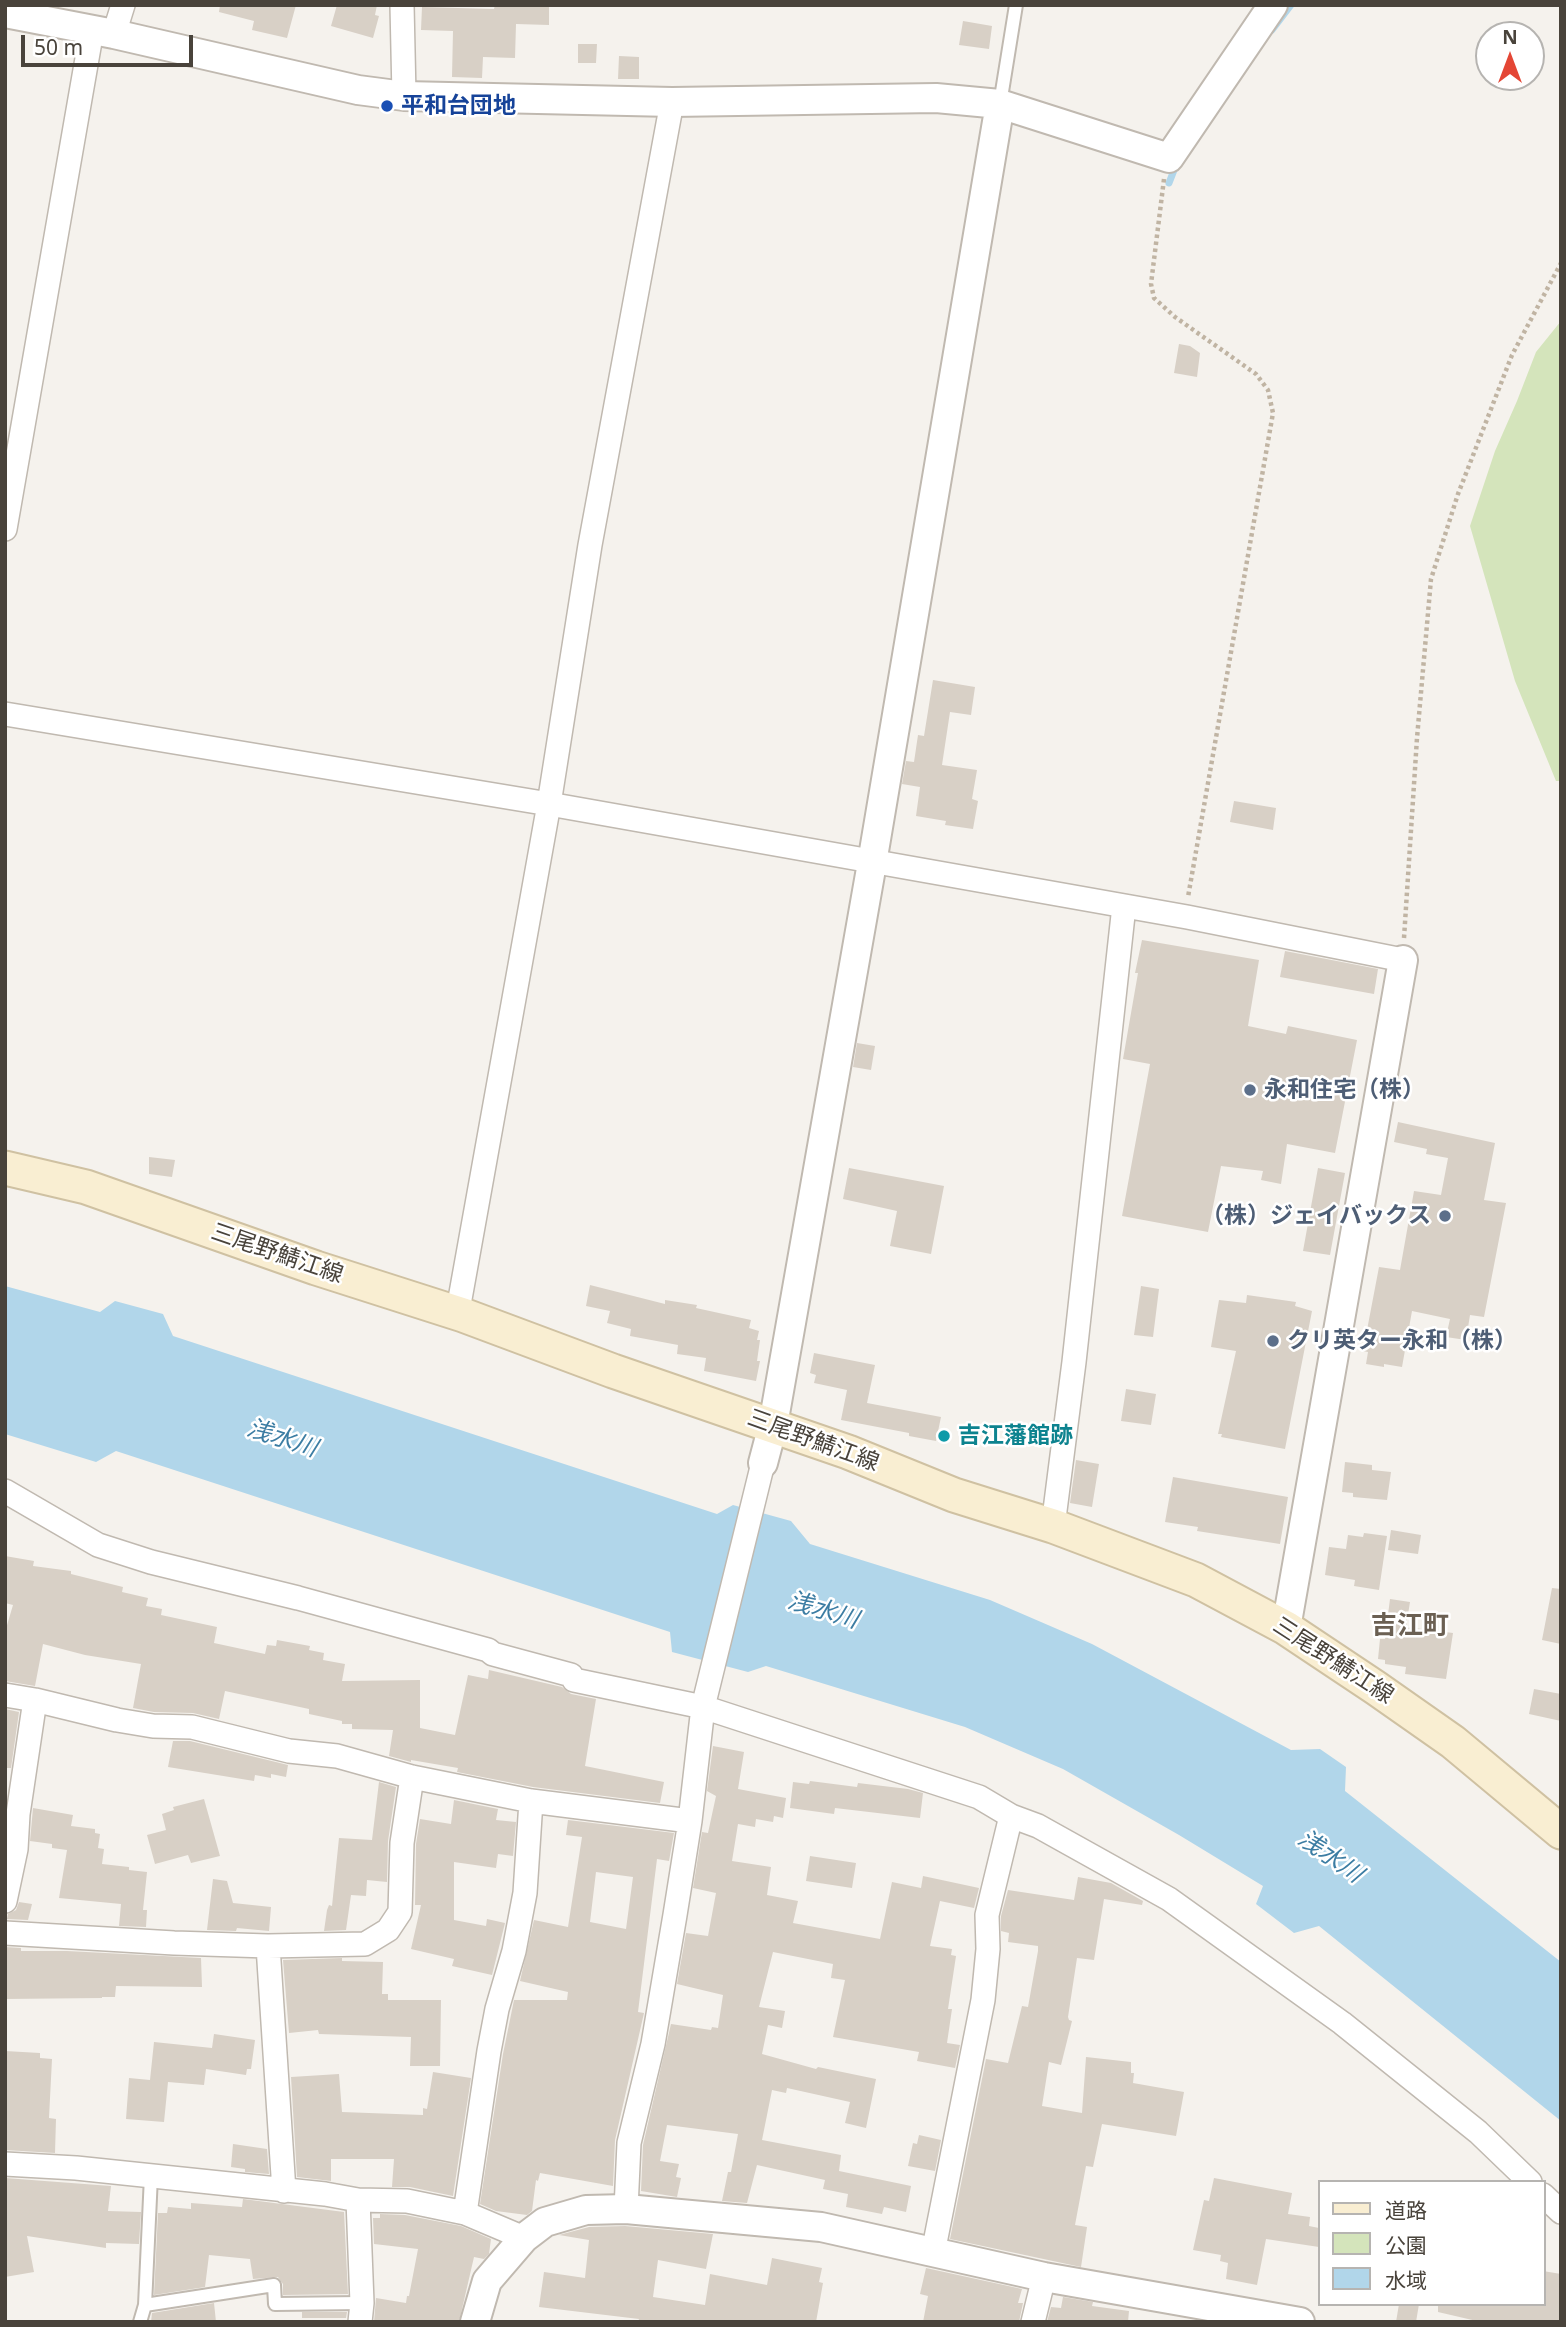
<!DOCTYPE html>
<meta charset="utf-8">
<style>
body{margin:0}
#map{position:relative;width:1566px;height:2327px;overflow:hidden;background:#f5f2ed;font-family:"Noto Sans","Noto Sans JP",sans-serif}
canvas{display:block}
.frame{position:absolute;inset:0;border:7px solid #49433b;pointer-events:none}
.legend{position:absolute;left:1318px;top:2180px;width:228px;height:126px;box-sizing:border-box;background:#fff;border:2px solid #b6b4b1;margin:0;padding:9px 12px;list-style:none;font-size:21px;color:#49433b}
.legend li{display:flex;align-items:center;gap:14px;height:35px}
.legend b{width:35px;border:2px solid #b6b4b1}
.north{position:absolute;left:1475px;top:21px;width:70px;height:70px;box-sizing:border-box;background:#fff;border:2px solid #b6b4b1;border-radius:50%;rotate:0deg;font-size:19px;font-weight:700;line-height:28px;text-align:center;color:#49433b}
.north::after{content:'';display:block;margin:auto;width:24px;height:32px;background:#e44635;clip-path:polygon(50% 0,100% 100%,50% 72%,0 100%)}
.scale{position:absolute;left:21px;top:35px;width:172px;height:32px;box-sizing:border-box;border:4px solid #49433b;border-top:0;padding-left:9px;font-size:21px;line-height:24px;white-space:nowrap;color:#49433b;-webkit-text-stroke:5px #fff;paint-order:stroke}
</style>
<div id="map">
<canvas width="1566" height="2327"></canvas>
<div class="frame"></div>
<ul class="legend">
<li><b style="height:9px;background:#f9eed2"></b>道路</li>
<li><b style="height:19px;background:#d4e4bb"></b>公園</li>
<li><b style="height:19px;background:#b1d6ea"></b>水域</li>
</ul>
<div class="north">N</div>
<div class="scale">50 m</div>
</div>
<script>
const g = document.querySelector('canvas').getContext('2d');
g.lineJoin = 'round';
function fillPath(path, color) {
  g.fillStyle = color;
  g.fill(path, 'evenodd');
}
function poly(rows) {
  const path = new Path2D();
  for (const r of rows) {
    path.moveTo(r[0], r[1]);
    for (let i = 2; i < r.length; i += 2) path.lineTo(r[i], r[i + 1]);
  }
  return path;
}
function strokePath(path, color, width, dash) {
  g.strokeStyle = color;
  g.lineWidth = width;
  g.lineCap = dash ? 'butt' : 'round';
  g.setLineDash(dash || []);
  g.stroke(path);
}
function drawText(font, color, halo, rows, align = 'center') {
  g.font = font + ' "Noto Sans","Noto Sans JP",sans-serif';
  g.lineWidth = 5;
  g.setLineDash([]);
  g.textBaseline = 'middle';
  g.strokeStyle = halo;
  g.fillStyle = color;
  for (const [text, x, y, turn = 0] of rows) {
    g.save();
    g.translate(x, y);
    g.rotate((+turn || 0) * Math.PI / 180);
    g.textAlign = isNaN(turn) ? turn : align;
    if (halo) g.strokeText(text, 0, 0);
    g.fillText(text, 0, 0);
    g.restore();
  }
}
const green = poly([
 [1561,321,1561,781,1556,781,1515,681,1470,526,1495,451,1517,401,1536,352]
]);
const water = poly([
 [5,1286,100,1312,115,1301,163,1314,173,1336,717,1514,733,1505,791,1521,810,1544,990,1600,1092,1644,1291,1750,1320,1749,1346,1767,1345,1791,1561,1962,1561,2121,1319,1926,1294,1933,1256,1904,1263,1886,1179,1835,1063,1769,965,1727,766,1666,748,1672,672,1652,670,1632,116,1451,96,1462,5,1434]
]);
const stream = poly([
 [1272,30,1291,5],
 [1169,183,1176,165]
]);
const building = poly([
 [220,5,296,5,287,38,252,30,254,21,219,12],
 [337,5,377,5,375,15,379,16,373,38,331,26],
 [495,5,549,5,549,25,516,24,515,58,483,57,482,78,452,77,453,31,421,30,422,7,494,9],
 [963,21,992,26,989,49,959,45],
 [578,44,597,44,596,63,578,63],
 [619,56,639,57,639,79,618,79],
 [1179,344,1190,346,1200,353,1197,377,1174,373],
 [933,680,975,687,971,715,950,712,942,765,977,770,972,799,978,801,973,829,945,825,946,821,916,816,920,787,902,784,906,761,914,762,918,735,924,736],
 [1234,801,1276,808,1273,830,1230,822],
 [1142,940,1259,960,1248,1026,1286,1034,1288,1026,1357,1040,1335,1153,1287,1144,1281,1184,1261,1180,1263,1171,1221,1166,1208,1232,1122,1216,1150,1064,1123,1059,1138,973,1135,973],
 [1285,951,1378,969,1374,994,1280,977],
 [857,1043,875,1046,871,1070,853,1067],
 [1398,1122,1495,1143,1484,1200,1506,1203,1484,1317,1470,1315,1466,1340,1446,1337,1450,1319,1412,1311,1402,1367,1384,1364,1384,1367,1366,1364,1368,1352,1363,1351,1379,1267,1400,1270,1414,1191,1441,1195,1448,1158,1426,1154,1427,1149,1394,1142],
 [149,1157,175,1160,172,1177,149,1174],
 [849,1168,944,1186,931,1254,890,1246,897,1211,843,1199],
 [1318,1168,1345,1173,1330,1255,1303,1251],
 [590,1285,665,1304,665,1300,697,1305,696,1308,751,1320,749,1328,759,1331,757,1340,760,1340,757,1361,760,1361,756,1381,704,1371,706,1358,677,1354,678,1345,630,1336,631,1329,607,1323,610,1311,586,1306],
 [1141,1286,1159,1289,1153,1337,1134,1335],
 [1247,1295,1296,1302,1295,1306,1312,1311,1285,1449,1221,1437,1222,1434,1218,1434,1236,1351,1211,1347,1219,1300,1246,1303],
 [814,1353,875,1365,867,1403,941,1417,936,1441,909,1436,909,1433,841,1420,847,1390,814,1383,816,1375,810,1373],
 [1126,1389,1156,1394,1151,1425,1121,1421],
 [1076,1460,1099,1464,1092,1507,1070,1503],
 [1345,1462,1372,1465,1372,1470,1391,1472,1387,1500,1353,1497,1353,1493,1342,1492],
 [1173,1477,1288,1497,1280,1544,1197,1531,1198,1527,1165,1522],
 [1391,1530,1421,1535,1418,1554,1388,1550],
 [1364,1533,1387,1536,1379,1590,1354,1586,1355,1580,1325,1575,1329,1547,1346,1549,1348,1535,1363,1537],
 [5,1556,34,1561,33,1566,71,1571,71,1574,123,1587,122,1592,148,1598,146,1606,162,1609,161,1615,217,1627,214,1643,265,1654,267,1645,276,1646,277,1640,310,1646,309,1650,324,1653,323,1660,345,1664,342,1681,420,1680,420,1728,455,1735,468,1675,488,1679,489,1670,562,1687,571,1694,596,1699,585,1766,664,1782,660,1803,533,1787,457,1772,458,1768,411,1760,411,1762,389,1756,393,1730,352,1729,352,1724,342,1724,342,1721,309,1714,309,1709,225,1691,219,1719,193,1713,154,1712,133,1708,141,1664,85,1655,43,1644,35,1686,5,1681,5,1632,13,1605,5,1603],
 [1552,1588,1561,1589,1561,1644,1542,1640],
 [1390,1599,1410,1602,1406,1627,1453,1633,1446,1679,1405,1674,1406,1667,1385,1664,1385,1660,1378,1659,1380,1639,1385,1639],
 [1534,1689,1561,1694,1561,1721,1529,1714],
 [5,1709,19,1712,11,1768,5,1768],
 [173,1741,190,1741,288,1765,286,1777,271,1774,271,1778,255,1775,254,1781,168,1767],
 [713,1746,744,1752,738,1789,786,1798,783,1818,774,1816,773,1822,756,1819,755,1827,738,1824,732,1861,771,1867,767,1895,798,1901,793,1923,880,1939,892,1882,921,1888,923,1876,979,1888,974,1908,940,1901,930,1946,952,1949,951,1955,956,1956,948,2009,952,2009,947,2043,960,2045,955,2068,917,2061,919,2052,833,2037,845,1980,831,1978,833,1964,773,1952,759,2007,785,2011,782,2028,768,2025,762,2054,816,2069,818,2067,876,2079,866,2128,845,2123,850,2102,787,2088,786,2093,772,2090,762,2140,841,2155,839,2171,911,2186,906,2212,884,2207,882,2214,846,2207,848,2194,823,2189,825,2180,757,2165,747,2203,722,2201,728,2172,731,2172,738,2134,667,2125,660,2161,679,2164,676,2177,681,2178,677,2197,641,2191,643,2145,671,2024,711,2030,712,2027,718,2028,723,1995,677,1984,686,1933,708,1936,716,1893,693,1888,702,1832,708,1833,716,1796,707,1791],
 [810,1781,857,1787,858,1783,908,1789,923,1793,920,1818,835,1808,834,1814,790,1808,793,1782,809,1784],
 [379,1782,396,1787,388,1841,387,1882,367,1880,366,1896,351,1895,346,1930,324,1931,327,1910,329,1905,332,1906,339,1838,372,1840],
 [204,1799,220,1856,191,1863,188,1855,155,1864,147,1835,166,1830,162,1814,174,1810,173,1807],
 [454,1800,498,1809,496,1820,516,1822,513,1856,498,1854,496,1868,454,1862,454,1920,486,1926,487,1919,505,1923,492,1975,452,1966,454,1959,411,1949,421,1905,415,1905,416,1844,420,1819,451,1824],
 [33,1808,73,1815,71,1826,95,1829,95,1833,100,1834,98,1848,104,1849,102,1864,129,1867,129,1870,147,1872,143,1910,147,1910,146,1927,119,1926,121,1904,59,1898,67,1850,52,1848,52,1844,30,1841],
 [568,1820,674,1833,669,1861,657,1859,638,2012,644,2013,615,2140,613,2186,540,2173,538,2181,536,2180,532,2211,527,2215,496,2211,480,2204,503,2054,514,2000,567,2000,568,1992,520,1981,534,1920,568,1927,582,1837,566,1835],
 [596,1872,633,1877,626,1929,590,1922],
 [810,1856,856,1863,852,1888,806,1881],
 [1078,1877,1111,1883,1143,1901,1142,1905,1104,1899,1094,1960,1077,1958,1068,2017,1069,2020,1072,2021,1061,2065,1049,2062,1042,2106,1082,2113,1086,2057,1131,2062,1131,2073,1134,2073,1133,2083,1184,2092,1176,2136,1102,2124,1093,2167,1086,2166,1075,2225,1087,2227,1081,2267,950,2239,986,2059,1008,2063,1022,2006,1028,2007,1038,1951,1038,1946,1008,1942,1009,1933,1001,1931,1001,1916,1008,1890,1074,1900],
 [213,1879,227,1881,233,1903,271,1907,269,1931,237,1928,236,1931,207,1930],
 [19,1902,32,1904,28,1920,7,1919,8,1914,16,1910],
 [5,1947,21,1948,21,1951,67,1951,201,1958,202,1987,116,1986,115,1997,102,1997,102,1998,5,1999],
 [342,1958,342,1961,383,1962,382,1994,388,1994,388,2000,441,2000,440,2066,410,2066,411,2037,319,2034,318,2030,289,2033,283,1960],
 [214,2034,255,2040,251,2069,247,2069,246,2075,206,2069,204,2085,168,2082,164,2122,126,2119,129,2078,150,2080,154,2042,212,2048],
 [5,2051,40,2053,40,2058,52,2059,49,2118,56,2119,55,2153,5,2150],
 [433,2072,471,2078,453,2196,410,2187,392,2187,394,2159,331,2159,331,2181,297,2177,291,2077,339,2074,342,2112,423,2115,423,2108,427,2109],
 [919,2135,941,2140,935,2171,908,2166,913,2143,917,2144],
 [233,2144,267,2149,269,2174,245,2172,245,2169,231,2167],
 [5,2178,111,2186,108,2211,141,2212,139,2244,106,2243,106,2248,27,2236,34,2272,5,2277],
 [1214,2178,1292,2193,1288,2214,1310,2217,1309,2226,1319,2228,1319,2247,1266,2239,1257,2285,1226,2279,1228,2263,1220,2261,1221,2255,1193,2250,1204,2200,1209,2201],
 [243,2199,344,2212,348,2294,283,2295,283,2284,278,2277,253,2279,250,2259,209,2255,205,2287,154,2295,158,2213,167,2213,168,2207,191,2209,191,2203,242,2207],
 [380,2214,405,2215,461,2226,491,2239,489,2254,484,2259,474,2257,459,2322,374,2322,376,2298,406,2303,407,2296,409,2296,418,2249,374,2244,373,2218,380,2218],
 [625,2226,713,2234,706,2269,658,2260,653,2297,705,2305,710,2274,767,2285,772,2258,822,2268,819,2282,823,2283,816,2322,638,2322,639,2319,539,2307,544,2272,585,2278,589,2240,559,2235,589,2227],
 [926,2268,1022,2289,1018,2303,1023,2303,1019,2322,923,2322,928,2296,920,2294],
 [1543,2271,1561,2274,1561,2322,1481,2322,1438,2312,1438,2304,1543,2304],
 [1063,2297,1093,2302,1092,2306,1129,2311,1128,2322,1047,2322,1051,2307,1061,2308],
 [214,2303,216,2322,151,2322,152,2313],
 [1399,2304,1419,2304,1416,2322,1396,2322],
 [302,2312,347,2312,346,2318,302,2318]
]);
const path = poly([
 [1164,179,1151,284,1154,298,1175,317,1256,374,1268,390,1273,413,1188,897],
 [1404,938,1417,738,1431,579,1458,494,1512,355,1561,263]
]);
const service = poly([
 [1000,104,1016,5],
 [145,2305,274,2285,275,2304,362,2303],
 [140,2322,145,2305,151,2176]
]);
const minor = poly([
 [402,5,404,96],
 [114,34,123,5],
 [5,529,92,30],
 [5,714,549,804,1187,917,1403,960],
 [463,1315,458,1310,549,804,590,545,672,102],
 [5,1491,98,1545,151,1562,298,1598,488,1650,493,1654,571,1675,574,1680,703,1707,979,1797,1011,1816,1038,1826,1169,1899,1342,2023,1478,2132,1530,2182],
 [1053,1526,1074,1362,1124,906],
 [5,1695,35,1700,117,1720,153,1726,192,1727,289,1751,337,1756,412,1777,531,1801,690,1821],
 [5,1901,16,1849,18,1814,35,1700],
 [5,1933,174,1943,268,1946,365,1944,388,1930,400,1912,402,1843,412,1777],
 [268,1946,284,2191],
 [5,2164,76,2168,325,2194,358,2200,407,2201,465,2213,524,2238],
 [1543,2195,1561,2212],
 [358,2200,362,2303,360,2322],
 [626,2209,629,2143,653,2044,675,1915,690,1821,703,1707,763,1463],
 [465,2213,489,2051,497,2009,514,1951,525,1893,531,1801],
 [933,2253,983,2000,988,1949,987,1915,1011,1816],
 [1033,2322,1044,2277]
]);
const tertiary = poly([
 [5,13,114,34,358,90,404,96,672,102,936,98,1000,104,1169,158,1273,5],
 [763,1463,773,1425,872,863,1000,104],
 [1286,1628,1403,960],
 [475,2322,487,2281,524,2238,545,2222,586,2210,626,2209,821,2227,1044,2277,1300,2322]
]);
const secondary = poly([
 [5,1168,86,1187,316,1268,463,1315,613,1371,848,1452,954,1495,1053,1526,1196,1580,1286,1628,1376,1688,1453,1742,1561,1832]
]);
const markers = [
 [387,106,7,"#1a4fb4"],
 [1250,1090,7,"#5c6f8a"],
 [1445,1216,7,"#5c6f8a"],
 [1273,1341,7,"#5c6f8a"],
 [944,1436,7,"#0f9aa8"]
];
const transitNames = [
 ["平和台団地",401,106]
];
const serviceNames = [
 ["永和住宅（株）",1264,1090],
 ["（株）ジェイバックス",1431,1216,"right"],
 ["クリ英ター永和（株）",1287,1341]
];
const streetNames = [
 ["三尾野鯖江線",277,1254,19],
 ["三尾野鯖江線",813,1441,20],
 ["三尾野鯖江線",1333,1661,33]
];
const cultureNames = [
 ["吉江藩館跡",958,1436]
];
const waterNames = [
 ["浅水川",282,1439,18],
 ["浅水川",823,1611,17],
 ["浅水川",1330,1857,35]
];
const quarterNames = [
 ["吉江町",1410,1627]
];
fillPath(green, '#d4e4bb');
fillPath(water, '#b1d6ea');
strokePath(stream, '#b1d6ea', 7);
fillPath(building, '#d8d0c6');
strokePath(service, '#c0b9b0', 16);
strokePath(minor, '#c0b9b0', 26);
strokePath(tertiary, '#c0b9b0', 32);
strokePath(secondary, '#cfc1a2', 37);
strokePath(path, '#c0b4a3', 4.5, [3.5, 3.5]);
strokePath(service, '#fff', 12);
strokePath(minor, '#fff', 23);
strokePath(tertiary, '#fff', 28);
strokePath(secondary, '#f9eed2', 33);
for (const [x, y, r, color] of markers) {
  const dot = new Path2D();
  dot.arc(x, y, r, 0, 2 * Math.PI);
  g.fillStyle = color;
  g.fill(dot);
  strokePath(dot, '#fff', 2.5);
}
drawText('bold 23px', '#164399', '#fff', transitNames, 'left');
drawText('bold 23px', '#4e5e75', '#fff', serviceNames, 'left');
drawText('23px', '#49433b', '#fff', streetNames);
drawText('bold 23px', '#0d838f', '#fff', cultureNames, 'left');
drawText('italic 24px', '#3c7da3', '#fff', waterNames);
drawText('bold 26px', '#6b6053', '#fff', quarterNames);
</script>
